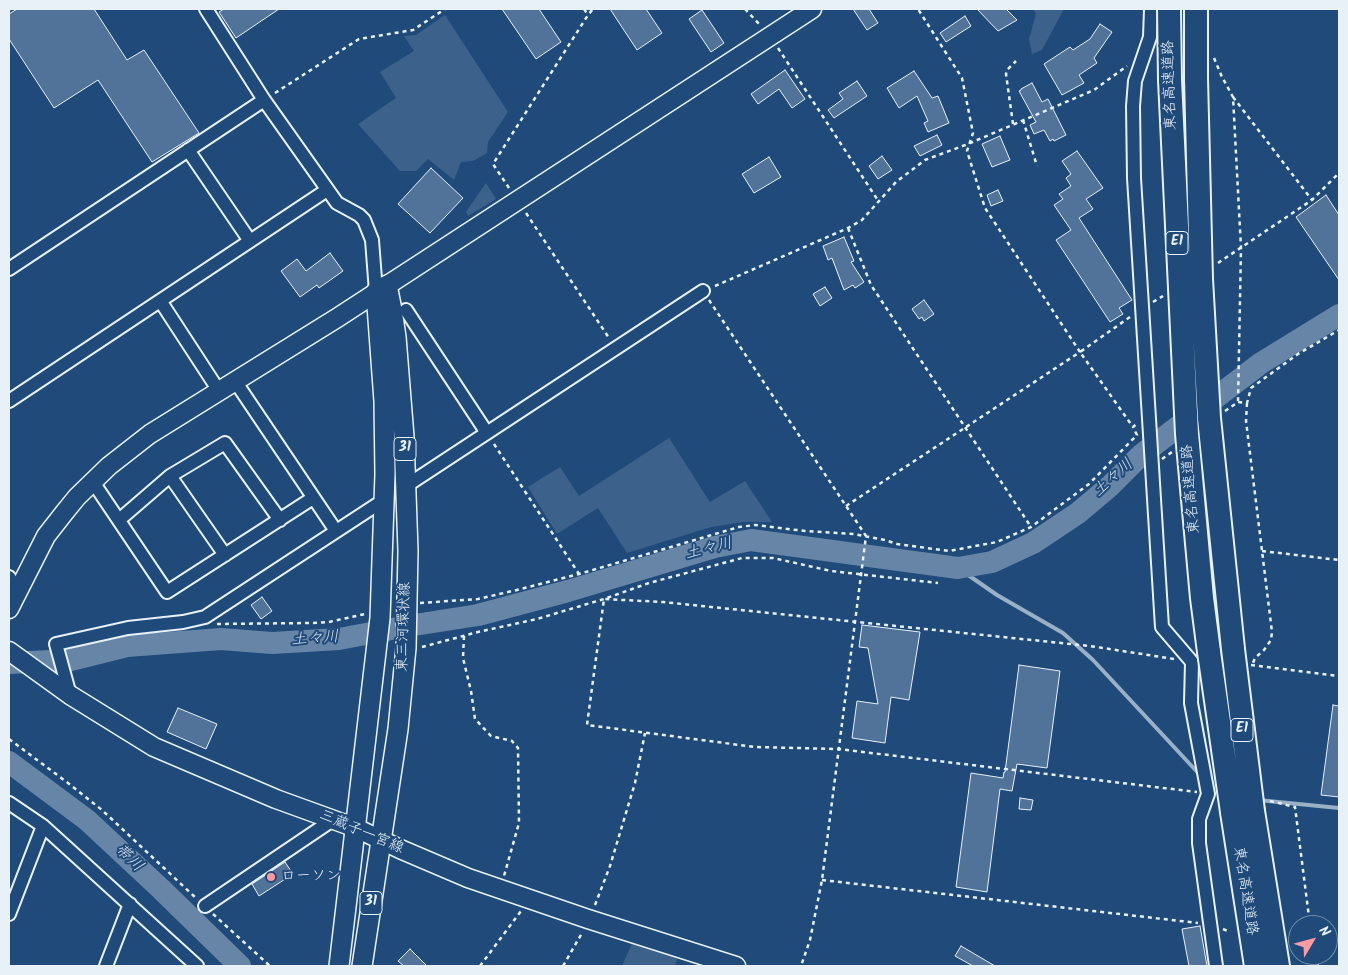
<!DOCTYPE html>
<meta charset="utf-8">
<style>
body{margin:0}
#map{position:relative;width:1348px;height:975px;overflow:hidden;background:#1f4a7a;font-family:Kalam,sans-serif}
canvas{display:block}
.frame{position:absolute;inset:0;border:10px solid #e8f1f8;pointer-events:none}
.north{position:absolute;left:1288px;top:915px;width:50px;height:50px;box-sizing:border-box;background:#1f4a7a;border:1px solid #6f8dac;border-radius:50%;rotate:53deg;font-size:14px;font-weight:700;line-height:20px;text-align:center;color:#e8f1f8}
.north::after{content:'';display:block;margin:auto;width:18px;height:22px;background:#ff9aa2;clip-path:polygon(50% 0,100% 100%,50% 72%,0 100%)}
</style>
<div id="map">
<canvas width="1348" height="975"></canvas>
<div class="frame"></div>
<div class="north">N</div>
</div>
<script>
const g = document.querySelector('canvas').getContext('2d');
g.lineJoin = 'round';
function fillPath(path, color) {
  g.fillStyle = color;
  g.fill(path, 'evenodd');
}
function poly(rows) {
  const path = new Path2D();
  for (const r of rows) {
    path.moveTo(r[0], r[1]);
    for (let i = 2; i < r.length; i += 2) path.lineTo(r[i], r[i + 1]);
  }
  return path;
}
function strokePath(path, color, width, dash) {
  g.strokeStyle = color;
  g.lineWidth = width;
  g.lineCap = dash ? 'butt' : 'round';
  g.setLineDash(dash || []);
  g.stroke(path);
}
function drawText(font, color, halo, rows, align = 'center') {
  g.font = font + ' Kalam,"Klee One",sans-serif';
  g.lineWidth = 4;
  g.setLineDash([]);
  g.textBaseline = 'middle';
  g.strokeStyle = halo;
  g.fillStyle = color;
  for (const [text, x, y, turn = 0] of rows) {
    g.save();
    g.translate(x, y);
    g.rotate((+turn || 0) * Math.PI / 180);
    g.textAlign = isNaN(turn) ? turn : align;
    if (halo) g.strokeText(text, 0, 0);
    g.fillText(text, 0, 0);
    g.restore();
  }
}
const green = poly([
 [1033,9,1064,9,1042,50,1032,54,1029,39,1036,14],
 [445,15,508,112,488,142,487,153,473,161,461,162,454,180,428,159,416,171,400,171,358,124,396,98,380,72,414,51,404,36,416,35],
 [486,183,496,199,468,216,466,212],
 [669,438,710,502,745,481,772,522,743,522,711,527,627,553,598,508,557,534,528,487,560,467,579,496],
 [633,941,678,955,675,966,622,966]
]);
const stream = poly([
 [958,568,997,595,1063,633,1093,660,1201,776],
 [1258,800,1339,808]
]);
const river = poly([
 [9,663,71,660,127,646,221,639,272,643,339,639,408,626,478,615,568,591,715,547,751,540,958,568,992,562,1033,543,1078,513,1110,486,1141,455,1261,363,1339,315],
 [9,762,87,820,161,889,240,966]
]);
const building = poly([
 [17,9,94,9,127,60,144,50,199,133,152,162,98,80,54,108,9,39,9,14,17,9],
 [224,9,279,9,236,38,219,12,224,9],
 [502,9,539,9,561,42,536,59,502,9],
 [610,9,646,9,662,33,637,50,610,9],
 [853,9,869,9,878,23,867,30,853,9],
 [977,9,1006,9,1017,20,998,31,977,9],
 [702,10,724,43,711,52,689,19,702,10],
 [965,16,971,26,946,42,940,33,965,16],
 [1100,24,1112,32,1094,58,1097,63,1079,75,1084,83,1062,95,1044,64,1070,47,1073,50,1090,39,1100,24],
 [785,70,805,99,792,108,779,89,758,104,751,94,785,70],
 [914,71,932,98,938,96,949,123,928,132,924,123,928,121,917,96,899,108,887,88,914,71],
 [857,81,867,96,834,118,828,110,843,99,839,93,857,81],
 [1032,83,1042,102,1048,99,1066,135,1054,141,1053,139,1050,141,1044,130,1034,134,1030,125,1036,122,1019,91,1021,90,1021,89,1032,83],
 [937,135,942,145,920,156,914,146,937,135],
 [1000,136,1010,160,992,167,982,144,1000,136],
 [1077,151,1103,188,1086,199,1093,209,1079,218,1132,300,1119,308,1123,314,1110,322,1056,240,1071,230,1054,205,1063,199,1059,194,1071,186,1066,178,1071,174,1062,161,1077,151],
 [882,156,892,170,878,179,869,166,882,156],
 [769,157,781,177,754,193,742,174,769,157],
 [431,168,463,198,430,233,398,204,431,168],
 [998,190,1003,201,991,206,987,195,998,190],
 [1326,195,1339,215,1339,280,1296,217,1326,195],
 [844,237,854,261,851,262,864,282,855,288,853,285,844,290,832,258,828,260,823,246,844,237],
 [330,253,343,271,319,288,317,285,300,297,281,271,297,259,306,271,330,253],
 [825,287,832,298,820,306,813,294,825,287],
 [924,300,934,314,924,321,922,317,919,319,912,309,924,300],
 [262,597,272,611,261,619,251,605,262,597],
 [862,625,920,632,909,700,891,697,885,743,852,738,857,701,878,704,868,648,859,647,862,625],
 [1019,665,1060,671,1047,768,1017,764,1012,791,1000,789,987,892,956,887,971,773,1003,778,1004,772,1005,772,1019,665],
 [1333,705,1339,706,1339,797,1321,795,1333,705],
 [178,708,217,724,206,749,167,732,178,708],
 [1020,798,1033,800,1031,810,1019,809,1020,798],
 [285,862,293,874,259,896,252,884,285,862],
 [1200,926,1207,966,1189,966,1182,929,1200,926],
 [961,946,995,966,973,966,955,956,961,946],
 [410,949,427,966,404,966,398,961,410,949]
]);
const path = poly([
 [584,9,588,15],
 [745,9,761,26],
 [9,10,10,9],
 [778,48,879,202],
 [1214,58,1222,77,1233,97,1241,248,1238,402],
 [275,93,359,39,413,30,445,9],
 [1233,97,1312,200],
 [1023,120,1037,166],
 [1013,124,1006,74,1007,70,1016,61],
 [509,188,493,164,588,15,593,9],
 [526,213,609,338],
 [848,228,871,285,1031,527],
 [1218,263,1312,200,1339,173],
 [715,286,848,228,862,220,896,182,925,160,968,144,1094,90,1127,66],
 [709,300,866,536,822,880,810,940,801,966],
 [1153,302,1163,296],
 [1130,317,1080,352,1133,427,1138,423],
 [1247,403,1246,421,1272,632,1271,640,1264,650,1255,658,1253,663],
 [1225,411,1238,402,1247,403,1251,388,1298,354,1339,330],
 [494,444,579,574],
 [1162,459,1172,452],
 [846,506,1080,352,985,208,967,151,973,133,962,78,918,9],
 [1262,551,1339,560],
 [420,603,478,599,521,589,579,574,739,527,755,525,805,531,854,534,885,540,897,544,949,551,997,542,1031,527,1089,484,1137,435,1133,427],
 [217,624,312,623,329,622,365,614],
 [464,636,463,658,471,691,475,719,491,736,512,741,518,748,519,823,504,876],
 [422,647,478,632,537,619,604,599,649,583,742,558,773,558,831,571,938,583],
 [1174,659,1090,646,663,602,604,599,587,725,755,747,838,749,1197,792],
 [1251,665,1339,676],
 [9,739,68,783,102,810,196,898],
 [1270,801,1295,807,1310,925],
 [822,880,1198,923],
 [595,905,610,866,635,783,645,733],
 [213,914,270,966],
 [1223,929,1230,932],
 [1290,936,1298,936],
 [1328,938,1339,939],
 [1316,955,1318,966],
 [480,966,521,911],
 [563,966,582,933]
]);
const street = poly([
 [206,9,264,100,337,203,359,215,364,220,372,240,376,292],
 [1151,9,1150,37,1135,81,1133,106,1134,178,1162,627,1192,662,1191,703,1208,794,1199,819,1199,843,1216,966],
 [188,150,250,241],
 [9,269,264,100],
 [161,302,219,391],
 [406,310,487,433],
 [235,381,336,531],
 [9,401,327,190],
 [170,476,225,555],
 [93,482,167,592,313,498],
 [406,486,703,291],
 [119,520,170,476,225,443,280,520],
 [9,577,17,590],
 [70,695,56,644,128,628,183,622,205,617,384,500],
 [9,803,43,826,197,966],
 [205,906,334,819],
 [9,914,43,826],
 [106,966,130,904]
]);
const secondary = poly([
 [9,609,46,536,64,513,77,497,109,466,150,434,337,318,812,9],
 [9,651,70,695,154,747,276,799,356,828,400,849,468,878,588,919,736,966]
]);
const primary = poly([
 [339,966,380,618,385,474,384,401,376,292],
 [362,966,398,729,406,648,408,551,404,437,396,337,392,310,387,285]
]);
const highway = poly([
 [1196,78,1201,279,1209,418,1233,649],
 [1170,80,1187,434,1202,598,1209,652],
 [1253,811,1278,966],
 [1232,812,1256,966]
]);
const highwayBridge = poly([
 [1169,9,1170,80],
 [1196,9,1196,78],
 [1233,649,1253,811],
 [1209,652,1232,812]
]);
const markers = [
 [271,877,5,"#ff9aa2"]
];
const shields = [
 [1177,243,22],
 [405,449,22],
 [1242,730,22],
 [371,903,22]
];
const shieldNames = [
 ["E1",1177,243],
 ["31",405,449],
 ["E1",1242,730],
 ["31",371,903]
];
const streetNames = [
 ["東名高速道路",1171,85,-92],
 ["東名高速道路",1192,489,-95],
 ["東三河環状線",405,627,-88],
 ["三蔵子一宮線",361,833,23],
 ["東名高速道路",1244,891,81]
];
const poiNames = [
 ["ローソン",281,877]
];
const waterNames = [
 ["土々川",1114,479,-42],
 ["土々川",709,550,-14],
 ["土々川",315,640,-4],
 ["帯川",128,859,44]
];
fillPath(green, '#3c628c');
strokePath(stream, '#9ab0c7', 4);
strokePath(river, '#6685a7', 22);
fillPath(building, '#517399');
strokePath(building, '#e8f1f8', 1);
strokePath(street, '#e8f1f8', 16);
strokePath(secondary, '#e8f1f8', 21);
strokePath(primary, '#e8f1f8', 22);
strokePath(highway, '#e8f1f8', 26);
strokePath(path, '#e8f1f8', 2.5, [4, 4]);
strokePath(street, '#1f4a7a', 12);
strokePath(secondary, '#1f4a7a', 18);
strokePath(primary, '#1f4a7a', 19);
strokePath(highway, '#1f4a7a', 22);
strokePath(highwayBridge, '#e8f1f8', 26, []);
strokePath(highwayBridge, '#1f4a7a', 22);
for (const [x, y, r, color] of markers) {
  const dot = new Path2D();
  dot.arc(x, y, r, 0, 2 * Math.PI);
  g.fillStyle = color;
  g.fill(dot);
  strokePath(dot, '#1f4a7a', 2);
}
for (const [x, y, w] of shields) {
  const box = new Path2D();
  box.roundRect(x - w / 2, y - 11.5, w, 23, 4);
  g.fillStyle = '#1f4a7a';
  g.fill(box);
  strokePath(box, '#e8f1f8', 1);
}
drawText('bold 14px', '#e8f1f8', null, shieldNames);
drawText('15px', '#e8f1f8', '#1f4a7a', streetNames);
drawText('15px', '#e8f1f8', '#1f4a7a', poiNames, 'left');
drawText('italic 16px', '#d4e1ec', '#1f4a7a', waterNames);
</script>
